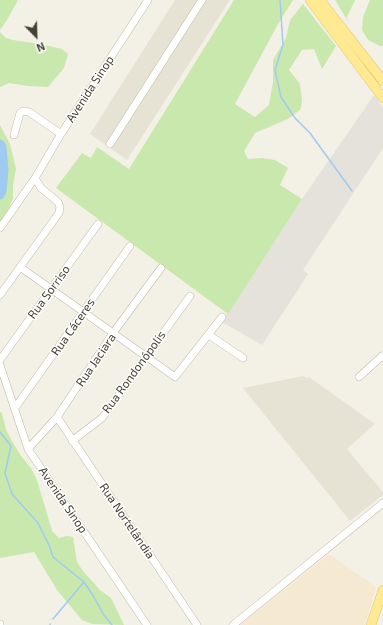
<!DOCTYPE html>
<meta charset="utf-8">
<style>
body{margin:0}
#map{position:relative;width:383px;height:625px;overflow:hidden;background:#f3f0e6;font-family:"Exo 2",sans-serif}
canvas{display:block}
.north{position:absolute;left:16px;top:16px;width:40px;height:40px;-webkit-text-stroke:3px #fff;paint-order:stroke;rotate:157deg;font-size:11px;font-weight:700;line-height:16px;text-align:center;color:#464135}
.north::after{content:'';display:block;margin:auto;width:14px;height:18px;background:#464135;clip-path:polygon(50% 0,100% 100%,50% 72%,0 100%)}
</style>
<div id="map">
<canvas width="383" height="625"></canvas>
<div class="north">N</div>
</div>
<script>
const g = document.querySelector('canvas').getContext('2d');
g.lineJoin = 'round';
function fillPath(path, color) {
  g.fillStyle = color;
  g.fill(path, 'evenodd');
}
function poly(rows) {
  const path = new Path2D();
  for (const r of rows) {
    path.moveTo(r[0], r[1]);
    for (let i = 2; i < r.length; i += 2) path.lineTo(r[i], r[i + 1]);
  }
  return path;
}
function strokePath(path, color, width, dash) {
  g.strokeStyle = color;
  g.lineWidth = width;
  g.lineCap = dash ? 'butt' : 'round';
  g.setLineDash(dash || []);
  g.stroke(path);
}
function drawText(font, color, halo, rows, align = 'center') {
  g.font = font + ' "Exo 2",sans-serif';
  g.lineWidth = 3;
  g.setLineDash([]);
  g.textBaseline = 'middle';
  g.strokeStyle = halo;
  g.fillStyle = color;
  for (const [text, x, y, turn = 0] of rows) {
    g.save();
    g.translate(x, y);
    g.rotate((+turn || 0) * Math.PI / 180);
    g.textAlign = isNaN(turn) ? turn : align;
    if (halo) g.strokeText(text, 0, 0);
    g.fillText(text, 0, 0);
    g.restore();
  }
}
const residential = poly([
 [175,0,230,0,127,160,90,134],
 [303,376,307,378,309,377,375,424,347,449,383,492,383,495,350,521,243,388]
]);
const commercial = poly([
 [329,554,376,587,365,625,240,625]
]);
const industrial = poly([
 [374,95,383,108,383,148,303,270,308,274,262,345,222,322,302,199]
]);
const green = poly([
 [0,0,18,0,7,20,0,30],
 [234,0,293,0,278,24,235,104,255,117,269,105,273,82,273,60,286,38,290,20,303,4,336,46,322,69,314,49,302,50,289,70,300,84,302,100,301,109,288,119,255,133,244,151,248,159,262,158,275,160,288,168,280,185,302,199,228,314,56,188,82,153,91,158,97,147,129,169],
 [335,0,355,0,347,17,348,21],
 [370,0,383,0,383,46,380,46,368,40,362,30,363,17],
 [0,32,6,38,13,40,40,44,62,49,68,54,64,68,48,87,28,86,9,83,0,87],
 [0,125,10,144,16,169,13,185,13,198,5,218,0,225],
 [0,412,2,413,6,430,12,441,21,456,31,468,37,480,52,531,59,538,67,536,73,537,77,562,83,571,100,590,111,598,124,625,92,624,82,620,57,590,34,552,0,558]
]);
const stream = poly([
 [280,0,283,45,275,70,281,97,295,118,310,133,352,191],
 [0,432,11,446,5,473,12,494,38,523,49,545,53,557,84,582,94,597,103,614,112,625],
 [53,619,84,582],
 [50,625,50,624]
]);
const river = poly([
 [0,144,2,147,4,170,2,191,0,195]
]);
const minor = poly([
 [14,135,20,113,23,111,29,112,61,134],
 [110,144,202,0],
 [0,228,35,178,61,134,148,0],
 [20,267,175,377,222,317],
 [0,295,59,213,60,207,58,202,41,188,35,178],
 [209,335,243,358],
 [0,360,98,224],
 [0,365,28,449,147,625],
 [359,377,382,356,383,357],
 [15,408,130,246],
 [57,417,197,625],
 [72,441,102,418,190,296],
 [28,449,57,417,113,333,161,268],
 [0,624,0,625],
 [233,625,383,503]
]);
const major = poly([
 [310,0,383,98],
 [320,0,383,81],
 [371,625,383,590]
]);
const streetNames = [
 ["Avenida Sinop",90,89,-57],
 ["Rua Sorriso",49,292,-54],
 ["Rua Cáceres",73,327,-55],
 ["Rua Jaciara",96,360,-56],
 ["Rua Rondonópolis",134,372,-54],
 ["Avenida Sinop",63,500,56],
 ["Rua Nortelândia",127,521,56]
];
fillPath(residential, '#e7e3d4');
fillPath(commercial, '#f6e9d1');
fillPath(industrial, '#e5e1db');
fillPath(green, '#c9e8ae');
strokePath(stream, '#a1caf1', 1.5);
strokePath(river, '#a1caf1', 9);
strokePath(minor, '#bfb9a8', 8);
strokePath(major, '#e5c862', 10);
strokePath(minor, '#fff', 7);
strokePath(major, '#ffe993', 9);
drawText('12px', '#464135', '#fff', streetNames);
</script>
